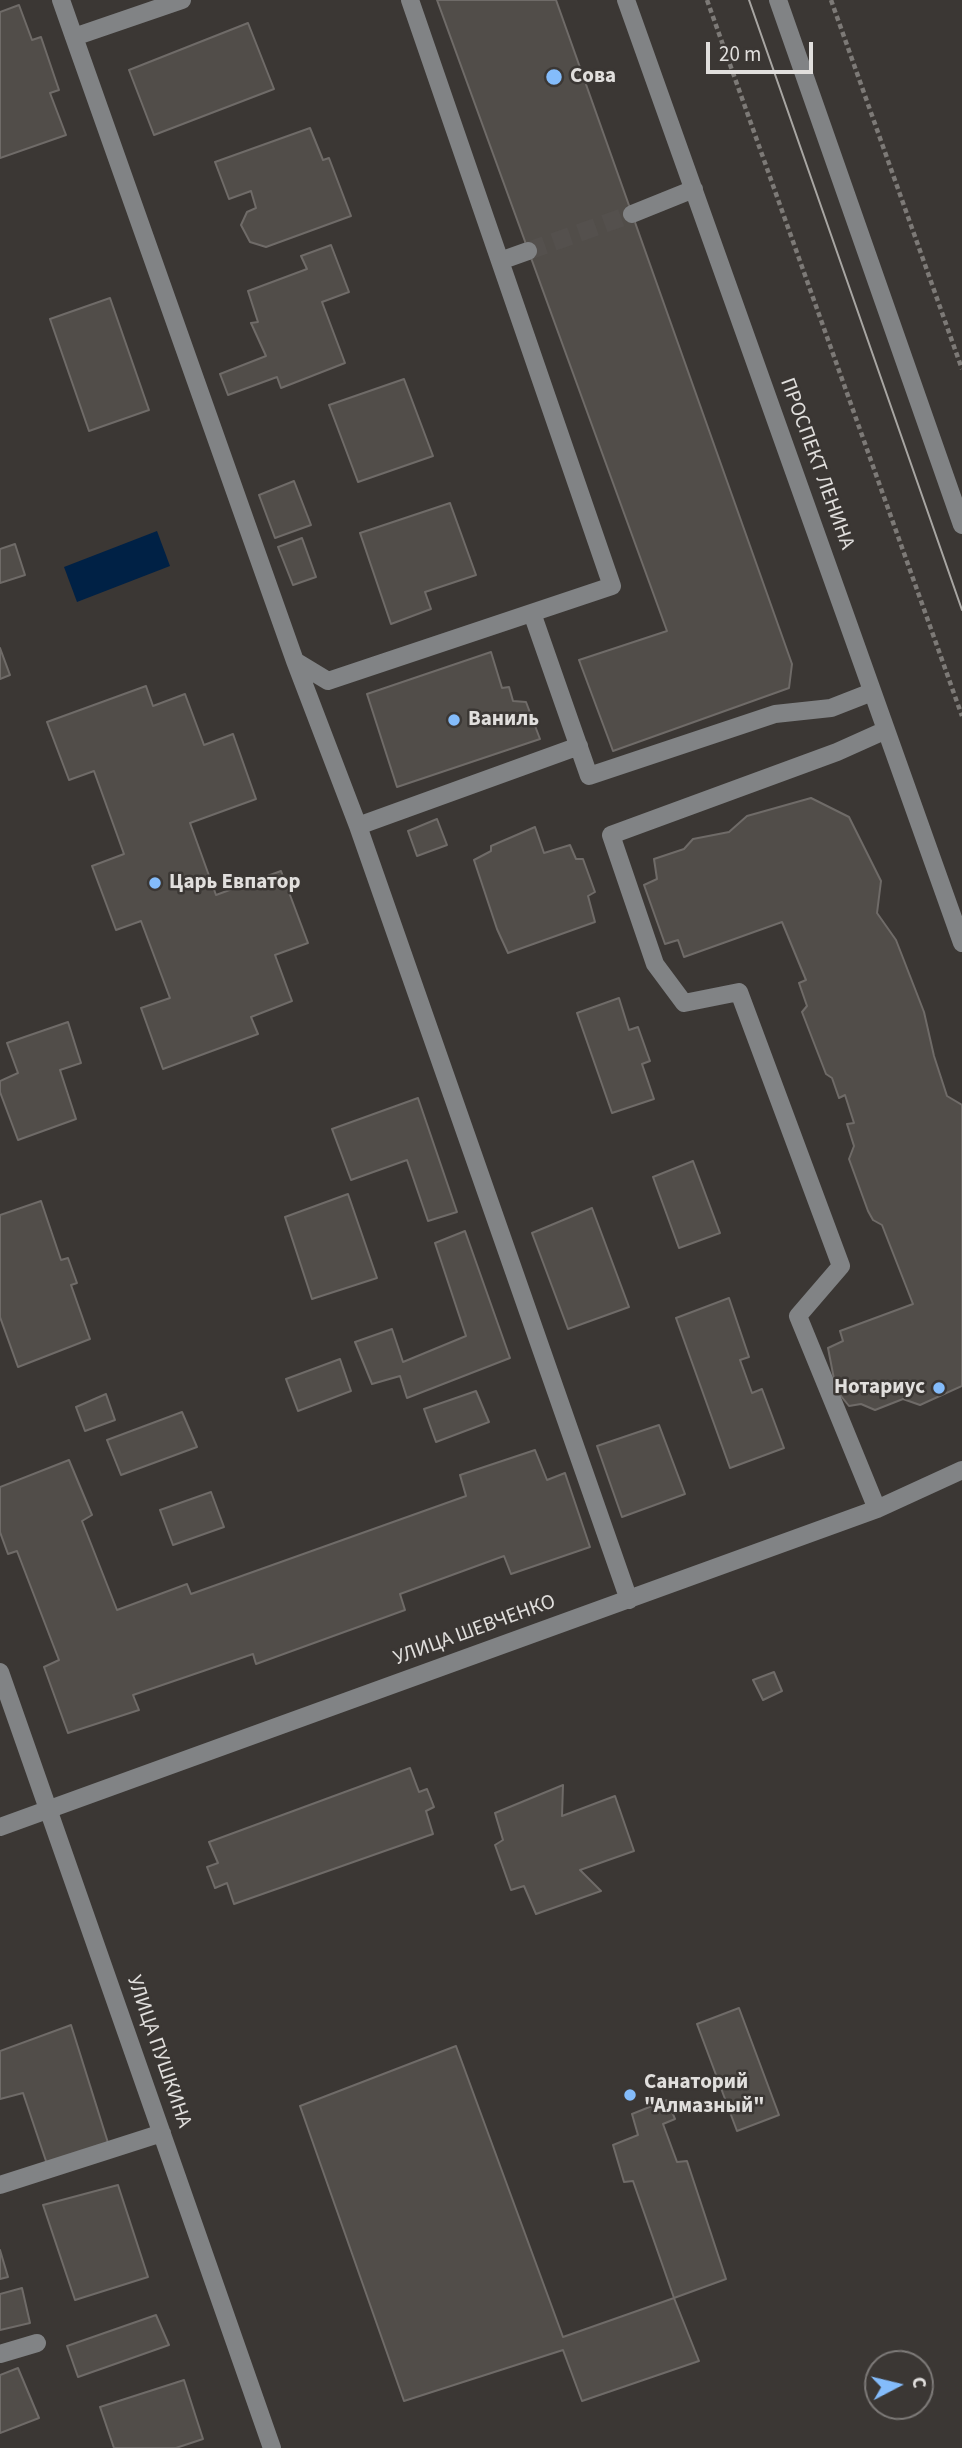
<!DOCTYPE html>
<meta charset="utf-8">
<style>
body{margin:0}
#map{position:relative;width:962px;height:2448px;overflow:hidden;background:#3b3734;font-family:"Source Sans 3",sans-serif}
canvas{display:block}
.north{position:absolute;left:864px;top:2350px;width:70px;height:70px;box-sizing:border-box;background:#3b3734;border:2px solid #7d7a78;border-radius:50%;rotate:83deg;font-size:19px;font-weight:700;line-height:28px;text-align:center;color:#e1dfdd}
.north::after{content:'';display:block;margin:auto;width:24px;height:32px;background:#84bcfb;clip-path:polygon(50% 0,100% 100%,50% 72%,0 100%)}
.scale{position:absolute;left:706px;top:42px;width:107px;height:32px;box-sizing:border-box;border:4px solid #e1dfdd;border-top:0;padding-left:9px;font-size:21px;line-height:24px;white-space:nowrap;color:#e1dfdd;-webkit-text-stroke:5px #3b3734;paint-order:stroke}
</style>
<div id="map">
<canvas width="962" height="2448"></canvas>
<div class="north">С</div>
<div class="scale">20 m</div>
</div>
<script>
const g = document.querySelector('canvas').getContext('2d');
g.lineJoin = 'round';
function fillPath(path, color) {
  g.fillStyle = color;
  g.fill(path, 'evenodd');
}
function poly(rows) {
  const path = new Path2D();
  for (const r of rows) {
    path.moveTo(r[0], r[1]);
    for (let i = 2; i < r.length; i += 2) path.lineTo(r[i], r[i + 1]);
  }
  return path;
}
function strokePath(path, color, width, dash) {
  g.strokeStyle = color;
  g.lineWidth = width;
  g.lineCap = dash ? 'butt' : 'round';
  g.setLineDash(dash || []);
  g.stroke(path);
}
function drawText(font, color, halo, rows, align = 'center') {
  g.font = font + ' "Source Sans 3",sans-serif';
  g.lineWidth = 5;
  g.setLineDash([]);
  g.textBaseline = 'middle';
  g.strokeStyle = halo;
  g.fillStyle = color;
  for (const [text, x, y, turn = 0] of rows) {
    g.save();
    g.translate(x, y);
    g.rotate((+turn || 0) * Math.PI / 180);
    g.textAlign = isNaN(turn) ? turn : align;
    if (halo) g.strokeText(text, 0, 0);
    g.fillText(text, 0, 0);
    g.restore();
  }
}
const water = poly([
 [157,531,170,566,77,602,64,567]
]);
const building = poly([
 [437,0,556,0,792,664,789,688,613,751,579,660,667,631,437,0],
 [19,5,32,40,41,37,59,90,50,93,66,135,0,158,0,12,19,5],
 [248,23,274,89,154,135,129,70,248,23],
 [310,128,323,160,329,158,351,216,266,247,250,242,241,225,247,212,256,208,251,191,229,199,215,162,310,128],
 [331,245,349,292,322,302,345,363,281,388,277,377,228,395,220,374,266,356,251,323,258,322,248,291,307,269,301,256,331,245],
 [110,298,149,410,89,431,50,319,110,298],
 [404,379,433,456,358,482,329,405,404,379],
 [294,481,311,525,275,538,259,495,294,481],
 [450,503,476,575,425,592,431,609,391,624,360,533,450,503],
 [302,538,316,577,293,585,278,547,302,538],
 [15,544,25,575,0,583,0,549,15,544],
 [0,648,10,675,0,679,0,648],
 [491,652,502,688,509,687,513,701,526,702,540,739,397,787,367,694,491,652],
 [146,686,153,706,185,694,204,745,233,734,256,799,190,823,216,895,281,871,308,943,275,955,292,1001,251,1017,258,1034,163,1069,141,1008,170,998,141,921,116,930,92,866,124,854,94,771,69,780,47,722,146,686],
 [811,798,849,817,881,881,877,913,896,940,924,1012,934,1056,947,1096,962,1105,962,1386,920,1405,903,1399,875,1410,861,1404,849,1406,841,1396,834,1379,828,1348,843,1341,840,1331,913,1304,882,1225,873,1220,868,1211,849,1159,854,1146,847,1124,854,1123,845,1095,839,1098,832,1078,826,1074,802,1012,807,1006,799,983,806,980,782,922,684,957,678,940,665,944,644,885,657,879,654,859,684,849,693,839,729,832,747,816,811,798],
 [437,819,447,845,417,856,408,831,437,819],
 [535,827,544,853,570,845,576,859,583,859,595,892,588,896,595,922,508,953,497,929,474,860,491,851,491,846,535,827],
 [619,998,629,1030,638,1027,650,1061,642,1064,654,1099,612,1113,577,1013,619,998],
 [68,1022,81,1063,60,1070,76,1119,18,1140,0,1092,0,1081,18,1073,7,1043,68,1022],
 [418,1098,457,1212,428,1221,407,1160,351,1180,332,1129,418,1098],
 [693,1161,720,1233,679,1248,653,1177,693,1161],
 [348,1194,377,1278,312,1299,285,1217,348,1194],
 [41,1201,61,1260,68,1258,77,1283,71,1285,90,1339,18,1367,0,1317,0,1215,41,1201],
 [592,1208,629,1307,568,1329,532,1233,592,1208],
 [465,1231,510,1358,407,1398,400,1376,372,1384,355,1342,392,1329,403,1362,466,1336,435,1243,465,1231],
 [729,1298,749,1357,740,1360,752,1393,762,1389,784,1448,730,1468,676,1318,729,1298],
 [340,1359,351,1391,298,1411,286,1379,340,1359],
 [476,1391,489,1422,436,1442,424,1409,476,1391],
 [106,1394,115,1420,85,1431,76,1407,106,1394],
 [182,1412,197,1447,121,1475,107,1440,182,1412],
 [659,1425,685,1494,622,1517,597,1446,659,1425],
 [535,1450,547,1480,565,1473,590,1547,511,1574,504,1556,400,1594,405,1610,256,1664,253,1654,133,1695,139,1710,68,1733,44,1667,59,1660,17,1551,8,1554,0,1532,0,1487,69,1460,92,1515,82,1521,117,1610,187,1584,191,1594,466,1496,460,1475,535,1450],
 [211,1492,224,1527,173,1545,160,1510,211,1492],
 [774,1672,782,1691,763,1700,753,1680,774,1672],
 [410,1768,419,1792,427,1789,434,1807,426,1811,433,1834,234,1904,227,1883,215,1888,207,1867,218,1863,209,1842,410,1768],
 [563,1785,562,1816,615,1796,634,1851,580,1870,601,1891,536,1914,524,1886,511,1890,495,1845,503,1840,495,1813,563,1785],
 [739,2008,779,2115,737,2131,697,2024,739,2008],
 [71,2025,109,2146,48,2167,23,2093,0,2099,0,2051,71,2025],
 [456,2046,563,2337,674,2298,699,2361,582,2401,563,2350,404,2401,300,2106,456,2046],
 [667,2100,675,2119,663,2124,677,2162,687,2161,726,2279,674,2298,633,2181,624,2182,613,2145,638,2135,632,2114,667,2100],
 [118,2185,148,2277,75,2300,43,2205,118,2185],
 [0,2250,8,2277,0,2279,0,2250],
 [22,2288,30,2323,0,2330,0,2294,22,2288],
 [156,2315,169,2345,78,2377,67,2346,156,2315],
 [18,2368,39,2418,0,2433,0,2375,18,2368],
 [184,2380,203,2439,176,2448,114,2448,100,2407,184,2380]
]);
const minorTunnel = poly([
 [528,251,632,214]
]);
const path = poly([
 [707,0,962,716],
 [831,0,962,369]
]);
const minor = poly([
 [61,0,74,37],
 [182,0,74,37,295,661,358,826,629,1600],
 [626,0,962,943],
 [778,0,962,525],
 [632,214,694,189],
 [500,261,528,251],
 [532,613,589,776,775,714,831,708,872,692],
 [295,661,328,681,612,586,410,0],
 [358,826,579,746],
 [877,1509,798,1316,841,1266,739,992,684,1003,655,964,611,835,837,752,886,730],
 [0,1672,272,2448],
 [0,1827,877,1509,962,1470],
 [0,2185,162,2133],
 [0,2354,37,2343]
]);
const tram = poly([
 [749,0,962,610]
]);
const markers = [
 [554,77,9,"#84bcfb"],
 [454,720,7,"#84bcfb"],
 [155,883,7,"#84bcfb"],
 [939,1388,7,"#84bcfb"],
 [630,2095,7,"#84bcfb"]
];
const poiNames = [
 ["Сова",570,77],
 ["Ваниль",468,720],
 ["Царь Евпатор",169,883],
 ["Нотариус",925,1388,"right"],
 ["Санаторий",644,2083],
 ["\"Алмазный\"",644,2107]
];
const streetNames = [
 ["ПРОСПЕКТ ЛЕНИНА",816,464,70],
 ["УЛИЦА ШЕВЧЕНКО",475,1631,-20],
 ["УЛИЦА ПУШКИНА",158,2052,71]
];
fillPath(water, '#002145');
fillPath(building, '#514d49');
strokePath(building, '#6f6b68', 2);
strokePath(minorTunnel, '#54504d', 18, [18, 9]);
strokePath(path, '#7d7a77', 4.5, [5, 3.5]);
strokePath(minor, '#818385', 18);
strokePath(tram, '#a8a6a3', 2);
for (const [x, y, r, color] of markers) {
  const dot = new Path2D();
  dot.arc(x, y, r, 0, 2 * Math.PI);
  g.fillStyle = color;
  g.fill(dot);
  strokePath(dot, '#3b3734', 2.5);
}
drawText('bold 21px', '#e1dfdd', '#3b3734', poiNames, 'left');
drawText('21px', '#e1dfdd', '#3b3734', streetNames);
</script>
